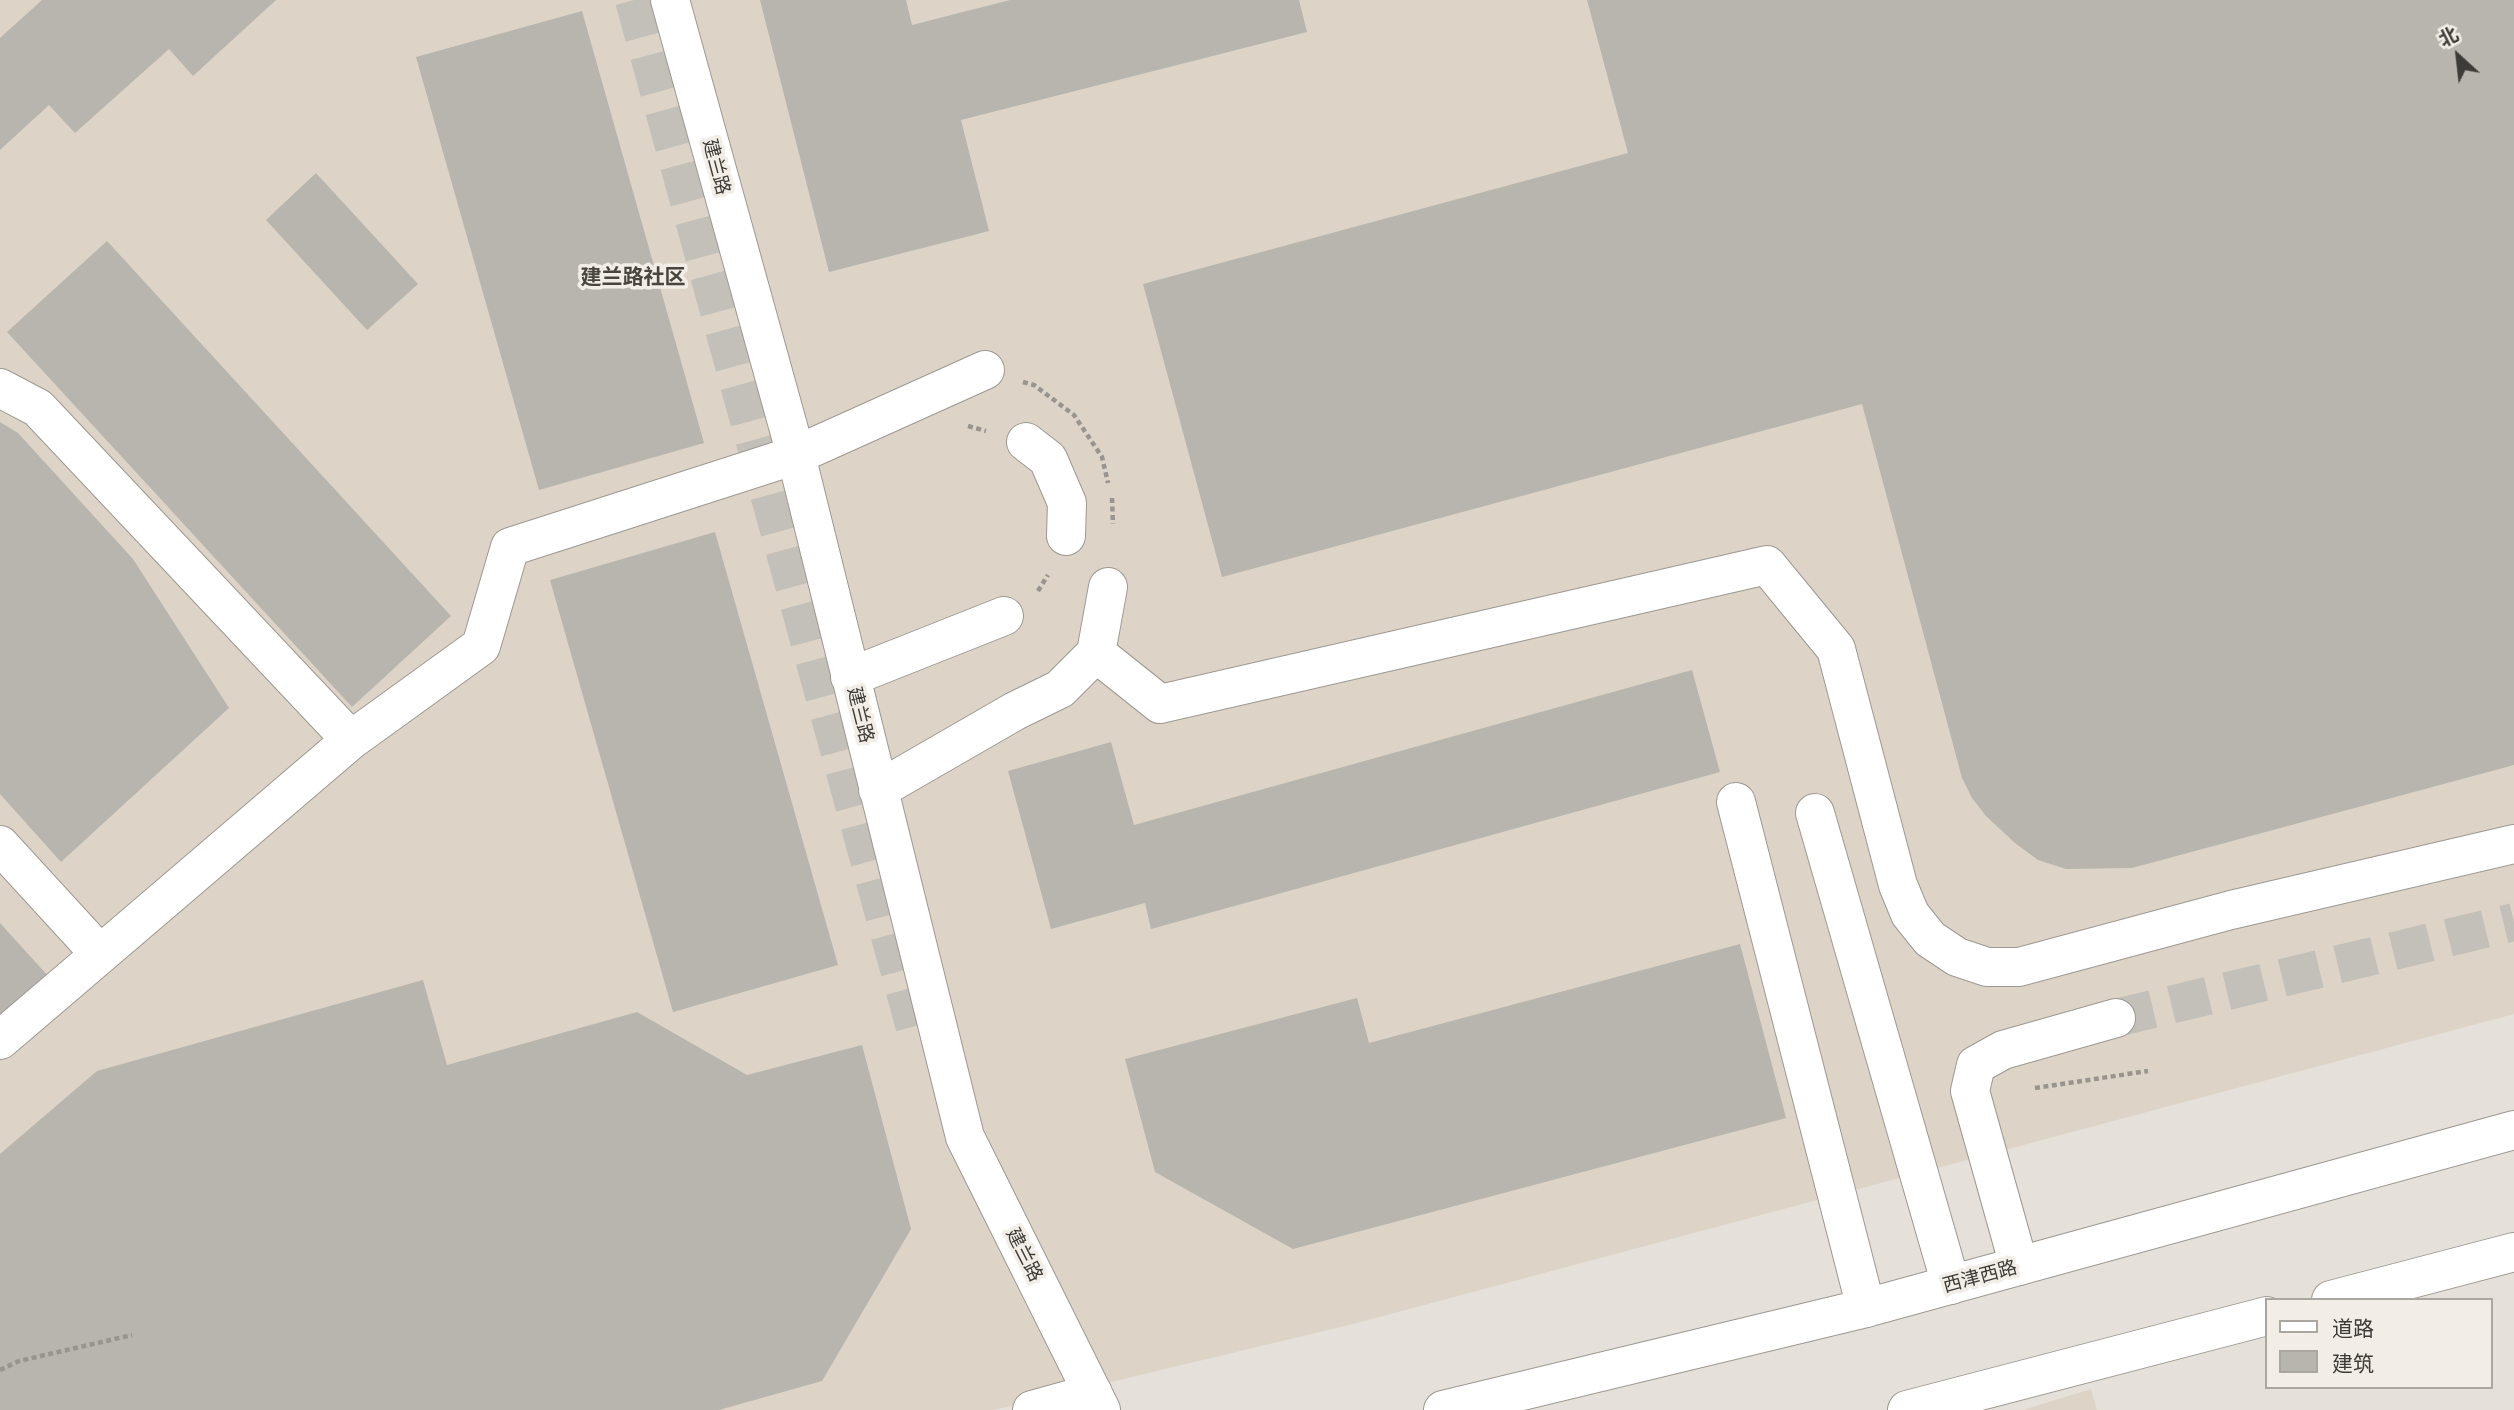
<!DOCTYPE html>
<meta charset="utf-8">
<style>
body{margin:0}
#map{position:relative;width:2514px;height:1410px;overflow:hidden;background:#e5e0d9;font-family:Montserrat,"Noto Sans SC",sans-serif}
canvas{display:block}
.legend{position:absolute;left:2265px;top:1298px;width:228px;height:91px;box-sizing:border-box;background:#f2ede6;border:2px solid #aaa6a0;margin:0;padding:9px 12px;list-style:none;font-size:21px;color:#3d3b38}
.legend li{display:flex;align-items:center;gap:14px;height:35px}
.legend b{width:35px;border:2px solid #aaa6a0}
.north{position:absolute;left:2423px;top:21px;width:70px;height:70px;-webkit-text-stroke:5px #f2ede6;paint-order:stroke;rotate:333deg;font-size:19px;font-weight:700;line-height:28px;text-align:center;color:#3d3b38}
.north::after{content:'';display:block;margin:auto;width:24px;height:32px;background:#3d3b38;clip-path:polygon(50% 0,100% 100%,50% 72%,0 100%)}
</style>
<div id="map">
<canvas width="2514" height="1410"></canvas>
<ul class="legend">
<li><b style="height:9px;background:#fff"></b>道路</li>
<li><b style="height:19px;background:#b7b5ae"></b>建筑</li>
</ul>
<div class="north">北</div>
</div>
<script>
const g = document.querySelector('canvas').getContext('2d');
g.lineJoin = 'round';
function fillPath(path, color) {
  g.fillStyle = color;
  g.fill(path, 'evenodd');
}
function poly(rows) {
  const path = new Path2D();
  for (const r of rows) {
    path.moveTo(r[0], r[1]);
    for (let i = 2; i < r.length; i += 2) path.lineTo(r[i], r[i + 1]);
  }
  return path;
}
function strokePath(path, color, width, dash) {
  g.strokeStyle = color;
  g.lineWidth = width;
  g.lineCap = dash ? 'butt' : 'round';
  g.setLineDash(dash || []);
  g.stroke(path);
}
function drawText(font, color, halo, rows, align = 'center') {
  g.font = font + ' Montserrat,"Noto Sans SC",sans-serif';
  g.lineWidth = 7;
  g.setLineDash([]);
  g.textBaseline = 'middle';
  g.strokeStyle = halo;
  g.fillStyle = color;
  for (const [text, x, y, turn = 0] of rows) {
    g.save();
    g.translate(x, y);
    g.rotate((+turn || 0) * Math.PI / 180);
    g.textAlign = isNaN(turn) ? turn : align;
    if (halo) g.strokeText(text, 0, 0);
    g.fillText(text, 0, 0);
    g.restore();
  }
}
const built = poly([
 [0,0,2514,0,2514,1014,1353,1324,994,1410,0,1410],
 [2091,1389,2097,1410,2023,1410]
]);
const building = poly([
 [42,0,276,0,193,76,169,49,75,133,49,105,0,150,0,38],
 [760,0,906,0,912,25,1010,0,1299,0,1307,32,961,120,989,231,829,272],
 [1587,0,2514,0,2514,765,2132,868,2066,869,2038,860,2015,843,1986,816,1972,798,1962,778,1862,404,1222,577,1143,284,1628,153],
 [582,11,704,443,539,490,416,57],
 [316,173,418,284,367,330,266,220],
 [107,241,451,616,352,707,7,332],
 [0,422,18,433,133,559,229,708,61,862,0,794],
 [715,532,838,965,673,1012,550,580],
 [1692,670,1720,772,1151,929,1145,903,1051,929,1008,771,1111,742,1134,825],
 [0,923,50,978,0,1024],
 [1740,944,1786,1118,1293,1249,1155,1172,1125,1059,1357,998,1369,1043],
 [423,980,447,1065,637,1012,747,1075,862,1045,911,1229,822,1381,719,1410,0,1410,0,1154,97,1071]
]);
const minorTunnel = poly([
 [634,0,917,1035],
 [2116,1018,2514,922]
]);
const path = poly([
 [1023,382,1034,385,1074,415,1102,457,1108,483],
 [968,426,986,431],
 [1112,498,1113,524],
 [1038,591,1048,575],
 [2035,1088,2148,1071],
 [0,1370,19,1361,132,1335]
]);
const minor = poly([
 [670,0,796,455,965,1137,1101,1410],
 [0,388,38,408,351,740],
 [1026,442,1048,459,1067,503,1066,536],
 [1096,653,1160,704,1767,565,1836,649,1898,885,1910,914,1930,939,1957,957,1987,967,2019,967,2231,910,2514,844],
 [850,677,1004,616],
 [878,790,1015,711,1060,689,1096,653,1108,587],
 [1736,802,1866,1308],
 [1815,813,1951,1285],
 [0,845,100,954],
 [0,1040,351,740,481,646,510,547,796,455,985,370],
 [2019,1266,1970,1091,1976,1065,2003,1050,2116,1018],
 [1032,1410,1093,1393]
]);
const major = poly([
 [2331,1300,2514,1252],
 [1443,1410,1866,1308,2514,1130],
 [1907,1410,2267,1316]
]);
const streetNames = [
 ["建兰路",716,167,75],
 ["建兰路",860,715,76],
 ["建兰路",1024,1255,63],
 ["西津西路",1980,1277,-15]
];
const neighbourhoodNames = [
 ["建兰路社区",633,278]
];
fillPath(built, '#ddd4c7');
fillPath(building, '#b7b5ae');
strokePath(minorTunnel, '#c3bfb9', 38, [38, 19]);
strokePath(minor, '#9d9892', 40);
strokePath(major, '#9d9892', 40);
strokePath(path, '#98948f', 4.5, [5, 3.5]);
strokePath(minor, '#fff', 38);
strokePath(major, '#fff', 38);
drawText('19px', '#3d3b38', '#f2ede6', streetNames);
drawText('bold 21px', '#48453f', '#f2ede6', neighbourhoodNames);
</script>
